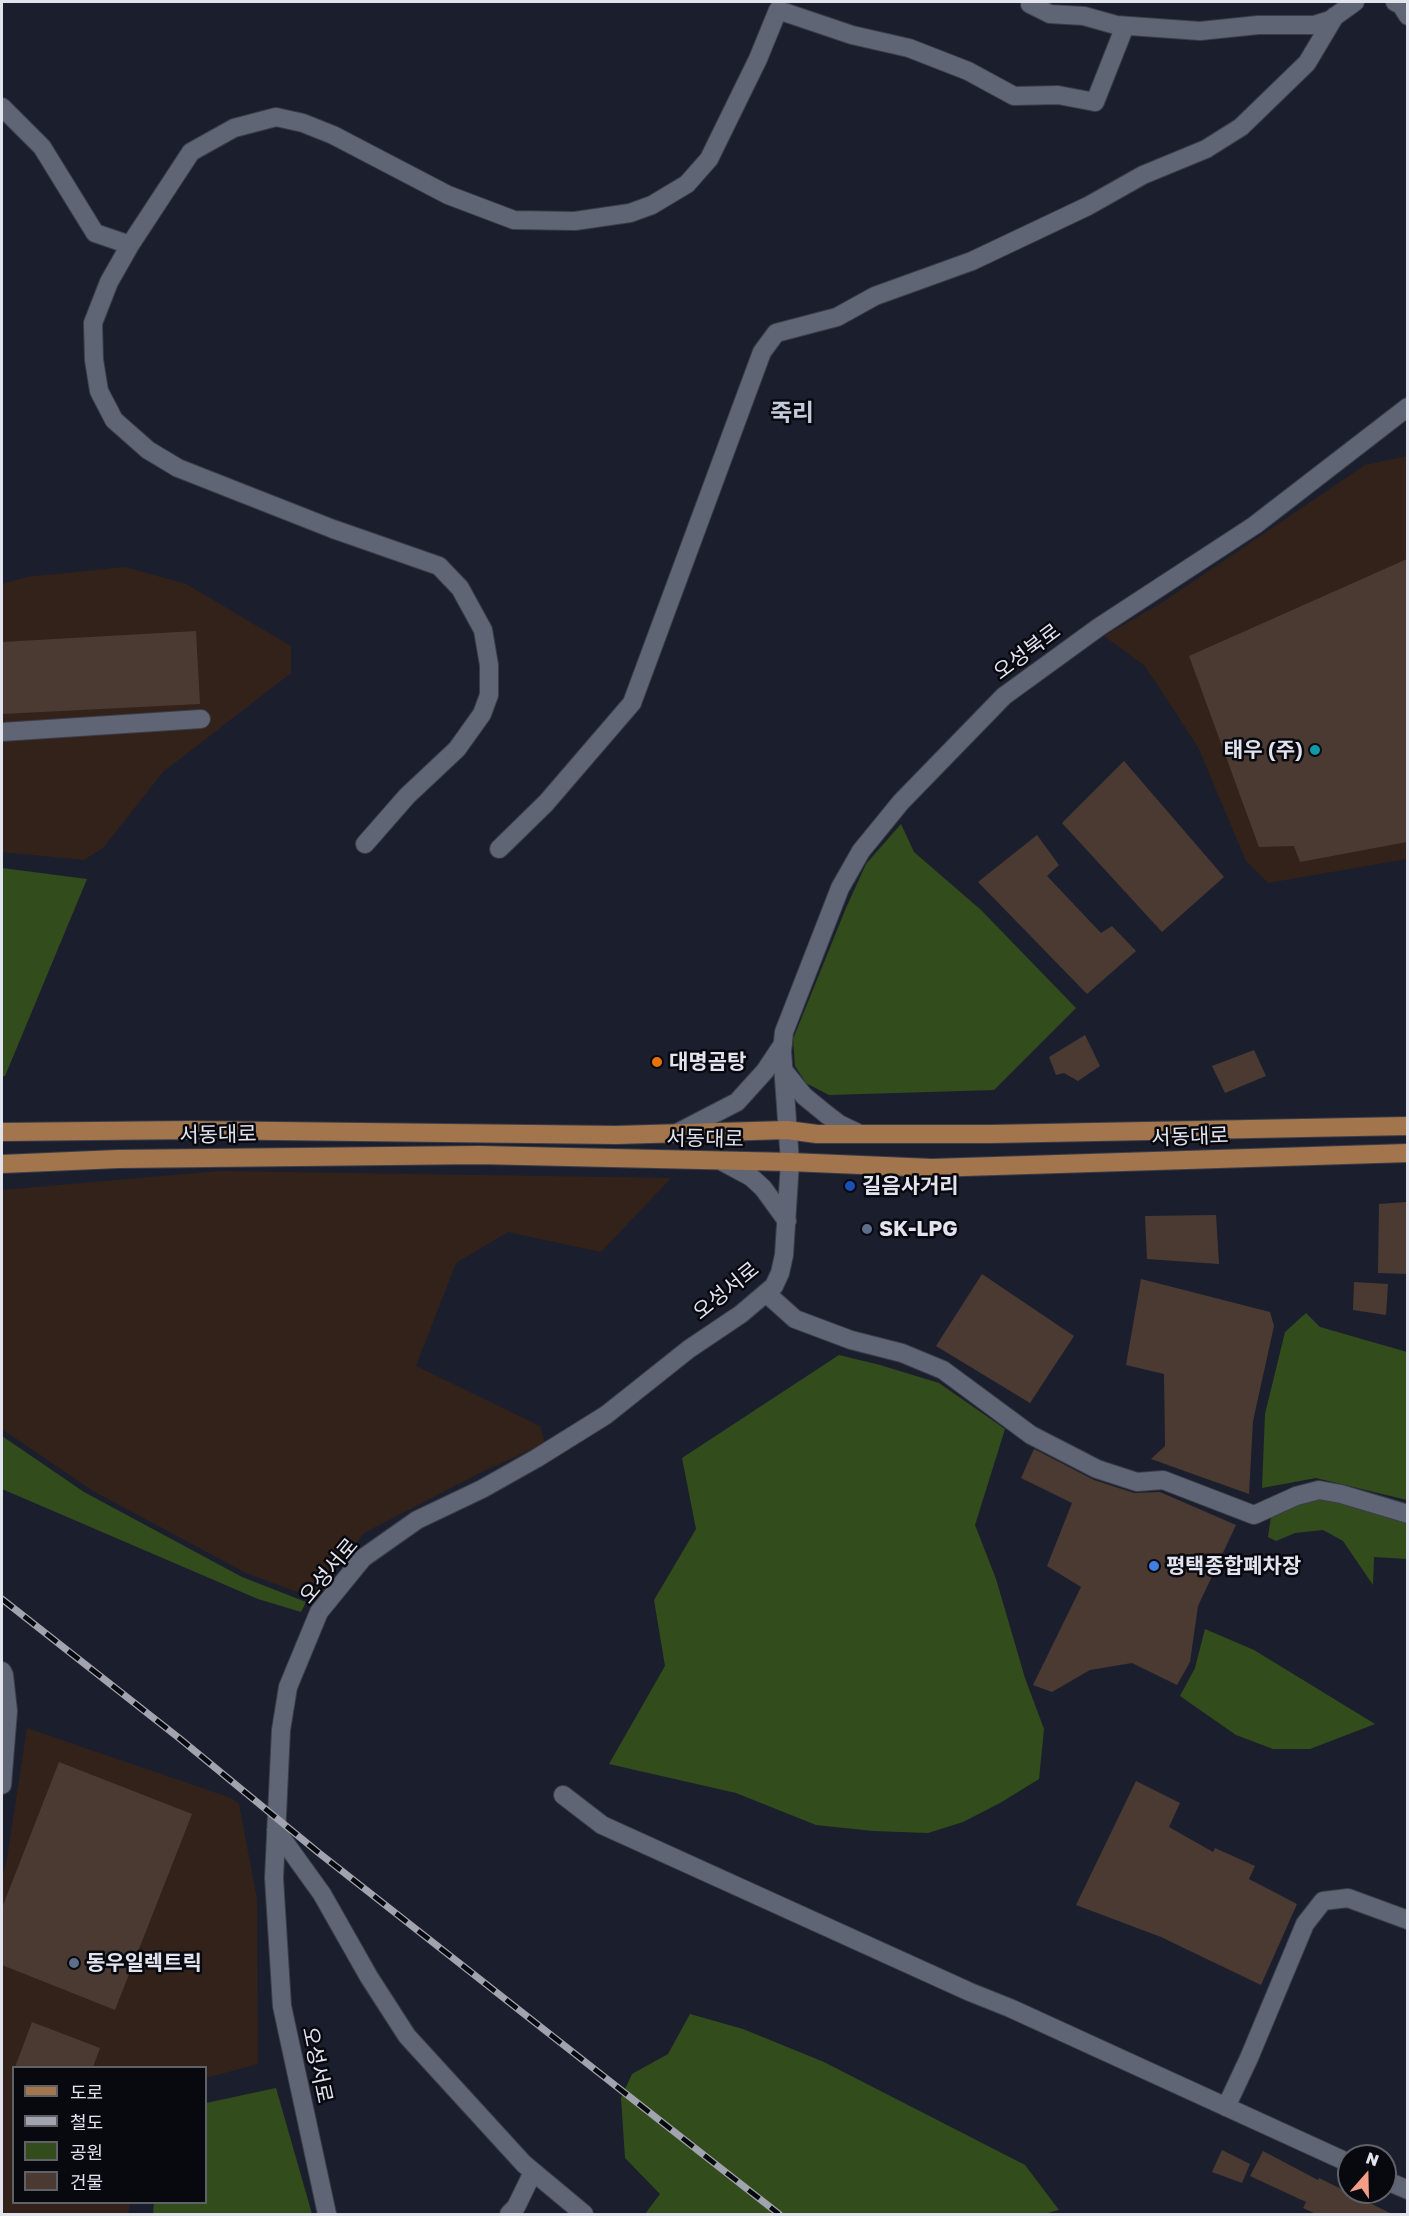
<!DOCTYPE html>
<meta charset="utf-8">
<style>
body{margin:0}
#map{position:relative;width:1409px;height:2216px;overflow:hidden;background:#1b1f2d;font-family:"Golos Text","Noto Sans KR",sans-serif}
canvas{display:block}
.frame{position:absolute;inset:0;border:3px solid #e1e3ed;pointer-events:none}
.legend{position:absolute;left:12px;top:2066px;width:195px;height:138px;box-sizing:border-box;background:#08090f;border:2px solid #5f6068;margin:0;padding:8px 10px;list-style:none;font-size:18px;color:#e1e3ed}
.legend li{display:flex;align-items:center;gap:12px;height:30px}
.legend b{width:30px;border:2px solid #5f6068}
.north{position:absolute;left:1337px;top:2144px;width:60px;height:60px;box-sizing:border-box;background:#08090f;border:2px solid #5f6068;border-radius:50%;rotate:20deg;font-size:16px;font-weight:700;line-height:24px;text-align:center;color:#e1e3ed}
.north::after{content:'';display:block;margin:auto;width:21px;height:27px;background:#f49e88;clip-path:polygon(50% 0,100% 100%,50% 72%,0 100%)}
</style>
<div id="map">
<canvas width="1409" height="2216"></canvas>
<div class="frame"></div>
<ul class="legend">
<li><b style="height:8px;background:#a2754c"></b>도로</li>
<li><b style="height:8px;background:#a1a4af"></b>철도</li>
<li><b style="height:16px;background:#324d1b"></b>공원</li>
<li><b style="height:16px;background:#4b3a32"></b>건물</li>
</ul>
<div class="north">N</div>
</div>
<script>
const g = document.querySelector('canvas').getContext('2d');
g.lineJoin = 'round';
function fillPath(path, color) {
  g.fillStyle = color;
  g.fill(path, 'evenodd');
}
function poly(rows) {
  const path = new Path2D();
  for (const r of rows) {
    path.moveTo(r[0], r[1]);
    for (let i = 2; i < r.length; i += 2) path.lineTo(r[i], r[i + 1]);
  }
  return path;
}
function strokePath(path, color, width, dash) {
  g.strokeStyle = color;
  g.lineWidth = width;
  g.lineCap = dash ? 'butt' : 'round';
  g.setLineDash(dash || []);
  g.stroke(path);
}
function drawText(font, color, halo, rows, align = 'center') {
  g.font = font + ' "Golos Text","Noto Sans KR",sans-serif';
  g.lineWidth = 5;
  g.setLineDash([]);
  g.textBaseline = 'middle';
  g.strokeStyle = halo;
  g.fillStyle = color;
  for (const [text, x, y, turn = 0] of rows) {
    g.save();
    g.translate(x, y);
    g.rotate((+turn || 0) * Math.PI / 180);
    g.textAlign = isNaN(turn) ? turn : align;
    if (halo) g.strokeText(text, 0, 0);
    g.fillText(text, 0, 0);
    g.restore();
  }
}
const industrial = poly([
 [1407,456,1407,859,1268,883,1246,861,1198,747,1145,666,1104,636,1163,602,1365,465],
 [125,567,186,584,291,646,291,673,163,772,103,848,84,860,2,852,2,584,27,577],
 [220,1171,671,1178,601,1252,508,1232,456,1263,416,1366,540,1426,545,1443,482,1472,364,1533,313,1598,246,1573,93,1491,2,1429,2,1190],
 [27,1728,231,1798,239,1804,257,1899,258,2064,206,2078,206,2068,14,2068,14,2202,130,2203,128,2214,2,2214,2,1878,7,1859]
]);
const green = poly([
 [901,824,914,852,981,910,1076,1008,994,1090,829,1095,806,1083,795,1066,793,1039,846,908,866,864],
 [2,868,87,879,5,1076,2,1076],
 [1306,1313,1320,1327,1407,1352,1407,1500,1316,1478,1262,1488,1265,1414,1285,1332],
 [839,1355,880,1365,939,1383,1005,1429,975,1525,996,1579,1025,1678,1044,1729,1039,1779,1000,1803,963,1822,928,1833,873,1831,816,1825,736,1793,609,1764,665,1666,654,1600,696,1529,682,1458],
 [2,1436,84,1492,242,1577,306,1602,301,1612,258,1599,2,1489],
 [1337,1498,1407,1518,1407,1559,1374,1557,1373,1585,1343,1541,1323,1530,1295,1533,1276,1541,1268,1537,1271,1516,1295,1503,1313,1499],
 [1205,1629,1254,1650,1375,1724,1310,1749,1273,1749,1236,1735,1180,1696,1195,1668],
 [690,2014,743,2029,824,2062,1025,2165,1059,2210,1044,2214,645,2214,660,2194,625,2158,621,2098,632,2074,668,2054],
 [276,2088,312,2214,153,2214,154,2203,206,2202,206,2103]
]);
const building = poly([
 [1407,559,1407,842,1300,862,1294,846,1259,847,1189,656],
 [196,631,200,704,2,714,2,642],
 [1124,761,1224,877,1162,932,1062,823],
 [1037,835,1059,865,1047,876,1101,933,1112,926,1136,951,1087,994,978,882],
 [1085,1035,1100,1066,1078,1081,1064,1073,1056,1075,1049,1057],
 [1254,1050,1266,1076,1225,1093,1212,1066],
 [1406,1202,1407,1274,1378,1273,1379,1204],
 [1216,1215,1219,1264,1147,1259,1145,1216],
 [982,1274,1074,1336,1030,1403,936,1346],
 [1141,1279,1270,1312,1274,1326,1253,1421,1249,1494,1151,1459,1165,1446,1164,1374,1126,1365],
 [1354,1282,1388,1284,1386,1315,1353,1310],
 [1034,1449,1094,1480,1134,1493,1160,1492,1236,1525,1198,1606,1190,1662,1177,1685,1132,1663,1090,1670,1052,1692,1033,1685,1081,1587,1047,1566,1072,1503,1021,1478],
 [59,1762,192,1814,115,2010,2,1965,2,1908],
 [1136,1781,1180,1803,1169,1827,1213,1852,1215,1848,1255,1866,1249,1879,1297,1904,1261,1985,1161,1937,1076,1905],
 [32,2022,100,2048,93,2067,15,2067],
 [1222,2150,1250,2164,1242,2183,1212,2172],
 [1263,2151,1318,2180,1319,2178,1392,2214,1316,2214,1303,2208,1306,2202,1250,2176]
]);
const minor = poly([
 [1030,2,1030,4,1050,14,1084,16,1116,25,1200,31,1258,25,1314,25,1330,20,1355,2],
 [1395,2,1401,5,1408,16],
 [2,107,42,147,95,233,130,245],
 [2,732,201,719],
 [365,844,407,796,457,749,482,714,489,695,489,665,483,630,460,588,439,566,333,529,178,468,148,450,114,420,99,391,94,360,93,323,109,282,130,245,191,152,234,128,276,117,303,123,333,135,448,195,514,220,575,221,630,213,652,205,687,184,709,159,758,59,778,10,852,35,909,48,968,71,1014,96,1058,95,1095,102,1125,26],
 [499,849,546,803,632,703,762,352,776,333,837,317,875,296,972,261,1088,206,1143,175,1206,149,1241,127,1307,63,1335,16],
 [784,1071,804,1096,826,1114,839,1124,860,1134],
 [677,1133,737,1102,765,1071,783,1044],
 [723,1162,751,1177,763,1188,787,1221],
 [766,1293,795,1319,851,1340,902,1353,943,1370,1031,1435,1097,1469,1137,1482,1163,1480,1254,1515,1296,1496,1319,1490,1341,1494,1408,1514],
 [2,1671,4,1675,8,1711,2,1785],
 [563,1795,602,1825,970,1992,1010,2008,1349,2163],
 [276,1830,322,1894,369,1977,407,2036,524,2164,584,2214],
 [1226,2107,1249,2058,1305,1924,1323,1901,1348,1898,1408,1920],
 [1385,2180,1408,2190],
 [327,2214,282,2006,274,1878,281,1730,288,1687,319,1612,363,1558,417,1520,482,1489,537,1458,606,1415,689,1349,741,1314,774,1286,780,1273,784,1255,790,1162,782,1051,784,1032,840,888,861,851,901,802,1004,696,1099,627,1255,525,1408,407],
 [509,2214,516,2207,533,2172]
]);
const major = poly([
 [2,1132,190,1130,616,1135,787,1130,817,1134,991,1134,1408,1126],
 [2,1164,118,1159,479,1155,790,1162,932,1168,1408,1153]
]);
const rail = poly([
 [2,1599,179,1738,319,1853,779,2214]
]);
const markers = [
 [1315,750,6,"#0f9aa8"],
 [657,1062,6,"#e8710a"],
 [850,1186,6,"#1a4fb4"],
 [867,1229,6,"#5c6f8a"],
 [1154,1566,6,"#3f7fe0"],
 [74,1963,6,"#5c6f8a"]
];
const streetNames = [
 ["오성북로",1027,652,-37],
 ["서동대로",218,1135,-1],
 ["서동대로",1190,1137,-2],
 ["서동대로",705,1139,1],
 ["오성서로",726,1291,-39],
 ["오성서로",329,1571,-50],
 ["오성서로",317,2065,78]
];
const poiNames = [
 ["태우 (주)",1303,750,"right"],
 ["대명곰탕",669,1062],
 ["길음사거리",862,1186],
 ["SK-LPG",879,1229],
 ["평택종합폐차장",1166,1566],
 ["동우일렉트릭",86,1963]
];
const quarterNames = [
 ["죽리",792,413]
];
fillPath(industrial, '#33221a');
fillPath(green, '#324d1b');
fillPath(building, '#4b3a32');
strokePath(minor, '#3b3d49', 20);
strokePath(major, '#3b3d49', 20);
strokePath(minor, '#606576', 18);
strokePath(major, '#a2754c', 18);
strokePath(rail, '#a1a4af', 7);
strokePath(rail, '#08090f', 4.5, [14]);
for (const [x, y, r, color] of markers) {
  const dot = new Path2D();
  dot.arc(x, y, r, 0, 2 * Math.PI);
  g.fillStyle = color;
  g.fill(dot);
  strokePath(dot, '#08090f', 2);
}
drawText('21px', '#e1e3ed', '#08090f', streetNames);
drawText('bold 21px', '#e1e3ed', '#08090f', poiNames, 'left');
drawText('bold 24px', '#c4cadd', '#08090f', quarterNames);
</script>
